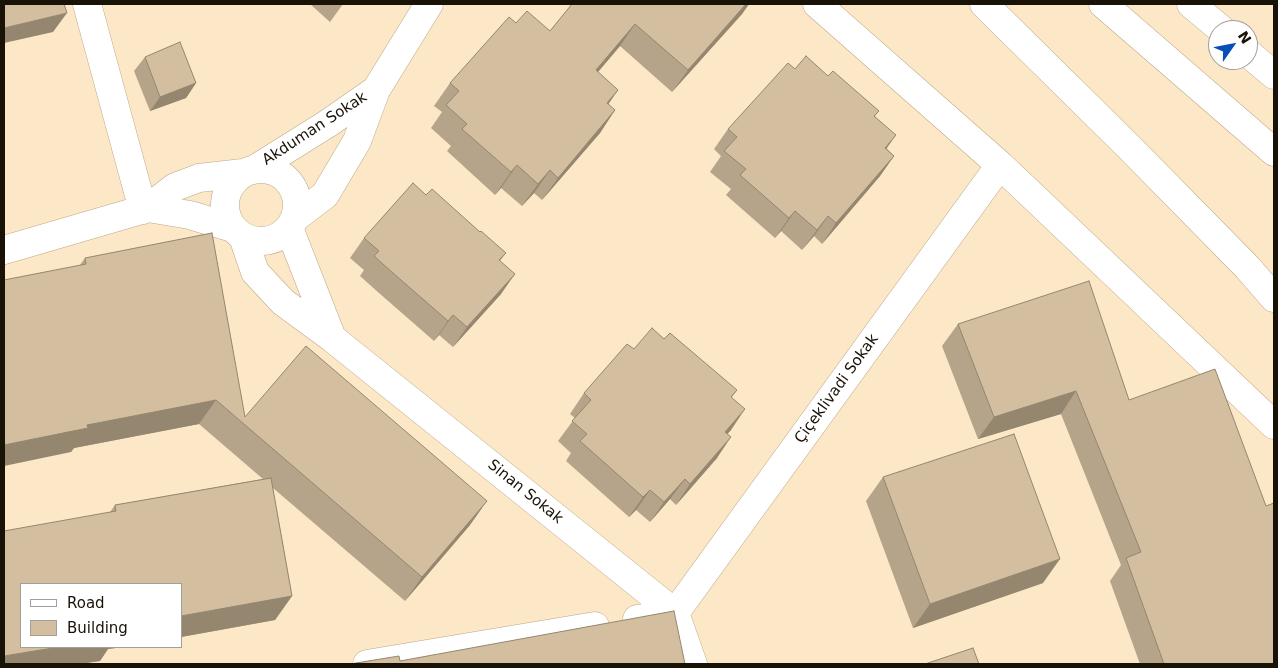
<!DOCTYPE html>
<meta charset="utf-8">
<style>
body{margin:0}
#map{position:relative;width:1278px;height:668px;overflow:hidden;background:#fce7c6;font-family:"DejaVu Sans",sans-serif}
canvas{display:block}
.frame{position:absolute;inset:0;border:5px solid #191207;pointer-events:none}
.legend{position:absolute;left:20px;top:583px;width:162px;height:65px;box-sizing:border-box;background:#fff;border:1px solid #a3a09c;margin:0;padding:6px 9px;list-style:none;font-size:15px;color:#191207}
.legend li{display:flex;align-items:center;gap:10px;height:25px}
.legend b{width:25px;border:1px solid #a3a09c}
.north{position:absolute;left:1208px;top:20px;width:50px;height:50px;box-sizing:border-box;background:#fff;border:1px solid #a3a09c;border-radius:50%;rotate:57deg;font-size:14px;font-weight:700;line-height:20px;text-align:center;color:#191207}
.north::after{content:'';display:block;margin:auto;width:18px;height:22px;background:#064fb9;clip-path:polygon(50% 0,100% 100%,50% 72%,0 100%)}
</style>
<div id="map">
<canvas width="1278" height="668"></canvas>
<div class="frame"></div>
<ul class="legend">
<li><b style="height:6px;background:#fff"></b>Road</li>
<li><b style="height:14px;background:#d3bf9f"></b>Building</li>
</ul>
<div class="north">N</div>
</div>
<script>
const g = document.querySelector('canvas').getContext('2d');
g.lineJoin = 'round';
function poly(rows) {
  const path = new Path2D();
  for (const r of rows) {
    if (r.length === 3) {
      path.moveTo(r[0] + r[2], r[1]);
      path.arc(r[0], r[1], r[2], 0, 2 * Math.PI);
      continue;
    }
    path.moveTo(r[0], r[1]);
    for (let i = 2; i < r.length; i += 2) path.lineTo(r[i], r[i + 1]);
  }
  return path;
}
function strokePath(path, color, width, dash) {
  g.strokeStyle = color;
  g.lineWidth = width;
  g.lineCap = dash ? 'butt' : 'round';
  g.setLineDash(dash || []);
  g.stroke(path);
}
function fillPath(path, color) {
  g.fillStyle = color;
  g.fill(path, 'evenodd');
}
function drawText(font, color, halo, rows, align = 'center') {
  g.font = font + ' "DejaVu Sans",sans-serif';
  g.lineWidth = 5;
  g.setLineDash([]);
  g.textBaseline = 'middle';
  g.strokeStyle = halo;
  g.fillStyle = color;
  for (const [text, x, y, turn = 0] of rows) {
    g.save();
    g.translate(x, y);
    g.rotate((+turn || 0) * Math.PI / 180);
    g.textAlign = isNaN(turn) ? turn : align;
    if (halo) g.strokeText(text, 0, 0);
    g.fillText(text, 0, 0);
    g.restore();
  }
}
const street = poly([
 [87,4,143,210],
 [817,4,1000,165,1274,425],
 [261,205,36],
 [255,169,327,124,376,90],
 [148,208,190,215,233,228],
 [296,217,325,195,357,141,376,90,429,4],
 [289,228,332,338],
 [243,237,255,272,283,302,332,338,675,613,693,664],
 [4,250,148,208,175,187,199,178,243,173],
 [637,619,675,613,1000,165],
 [367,664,595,626]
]);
const highway = poly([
 [984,4,1129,147,1247,267,1274,298],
 [1103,4,1274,152],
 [1191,4,1222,30],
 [1248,53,1274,75]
]);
const wall = poly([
 [310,4,343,4,330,22],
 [572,4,749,4,742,14,672,92,620,46,598,72,618,90,608,104,615,110,600,133,542,200,534,193,522,206,501,188,495,195,447,151,451,146,431,128,442,112,434,106,450,83,516,23,550,31],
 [145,57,196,83,186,98,150,111,134,71],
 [795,69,828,76,879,111,875,116,887,149,894,156,880,176,822,244,814,236,802,250,781,231,775,238,726,195,731,189,710,172,721,156,714,149,728,129],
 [426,195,480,232,506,253,500,261,501,294,453,347,439,335,434,341,379,293,360,276,364,270,350,258,364,238],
 [85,258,245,417,470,525,405,601,273,488,292,596,275,620,181,637,181,584,21,647,123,647,108,649,100,661,79,664,4,664,115,505,263,479,199,424,74,448,71,452,80,265],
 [958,324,1129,400,1274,664,1140,664,1110,581,1121,565,1061,414,978,439,942,346],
 [634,349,737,390,732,397,731,430,727,434,717,458,676,505,670,499,650,522,636,510,629,517,566,461,571,453,558,441,575,418,570,414,584,393],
 [883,477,1043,583,913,628,866,501]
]);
const shadedWall = poly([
 [746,4,749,4,742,14,672,92,688,70],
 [67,13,53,32,4,43,4,28],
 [635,24,620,46,581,92,596,70],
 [196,83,186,98,150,111,160,97],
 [618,90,603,112,607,103],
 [615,110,600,133,542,200,558,178],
 [896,135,882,155,885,148],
 [894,156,880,176,822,244,836,223],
 [517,165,501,188,495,195,511,172],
 [550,170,534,193,522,206,538,184],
 [795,211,781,231,775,238,789,218],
 [828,216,814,236,802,250,817,230],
 [515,274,501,294,453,347,467,327],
 [453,315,439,335,434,341,448,321],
 [1076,391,1061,414,978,439,994,417],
 [216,400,199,424,74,448,71,452,4,466,4,445,87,425],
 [745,409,731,430,711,452,725,432],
 [731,437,717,458,676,505,690,484],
 [685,479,670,499,650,522,664,502],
 [650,490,636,510,629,517,643,497],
 [487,501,470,525,405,601,422,577],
 [1060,559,1043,583,913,628,930,604],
 [292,596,275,620,181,637,181,616],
 [59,647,123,647,108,649,100,661,79,664,4,664,4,656]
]);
const building = poly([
 [4,4,64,4,67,13,4,28,4,4],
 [572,4,746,4,688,70,635,24,596,70,618,90,607,103,615,110,558,178,550,170,538,184,517,165,511,172,462,129,467,124,446,105,459,91,450,83,509,17,516,23,527,11,550,31,572,4],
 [180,42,196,83,160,97,145,57,180,42],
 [806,56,828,76,833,71,879,111,874,116,896,135,885,148,894,156,836,223,828,216,817,230,795,211,789,218,740,175,746,169,724,151,737,137,728,129,788,63,795,69,806,56],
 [413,183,426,195,432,189,480,232,481,231,506,253,499,260,515,274,467,327,453,315,448,321,393,273,374,256,379,251,364,238,413,183],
 [212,233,245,417,306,346,487,501,422,577,216,400,87,425,88,428,4,445,4,280,86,264,85,258,212,233],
 [1089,281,1129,400,1215,369,1266,506,1274,503,1274,664,1164,664,1126,558,1141,552,1076,391,994,417,958,324,1089,281],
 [652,328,664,339,670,333,737,390,731,397,745,409,725,432,731,437,690,484,685,479,664,502,650,490,643,497,580,441,587,434,572,421,591,400,584,393,627,344,634,349,652,328],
 [1014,434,1060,559,930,604,883,477,1014,434],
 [271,478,292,596,181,616,181,584,21,584,21,647,59,647,4,656,4,531,116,511,115,505,271,478],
 [674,611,685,664,350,664,399,656,400,661,674,611],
 [973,648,979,664,925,664,973,648]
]);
const streetNames = [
 ["Akduman Sokak",315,129,-33],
 ["Çiçeklivadi Sokak",837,389,-54],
 ["Sinan Sokak",525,492,39]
];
strokePath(street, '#bba888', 29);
strokePath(highway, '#bba888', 29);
strokePath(street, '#fff', 28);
strokePath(highway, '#fff', 28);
fillPath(wall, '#b5a489');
fillPath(shadedWall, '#94866f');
fillPath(building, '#d3bf9f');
strokePath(building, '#94866f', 1);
drawText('15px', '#191207', '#fff', streetNames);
</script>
